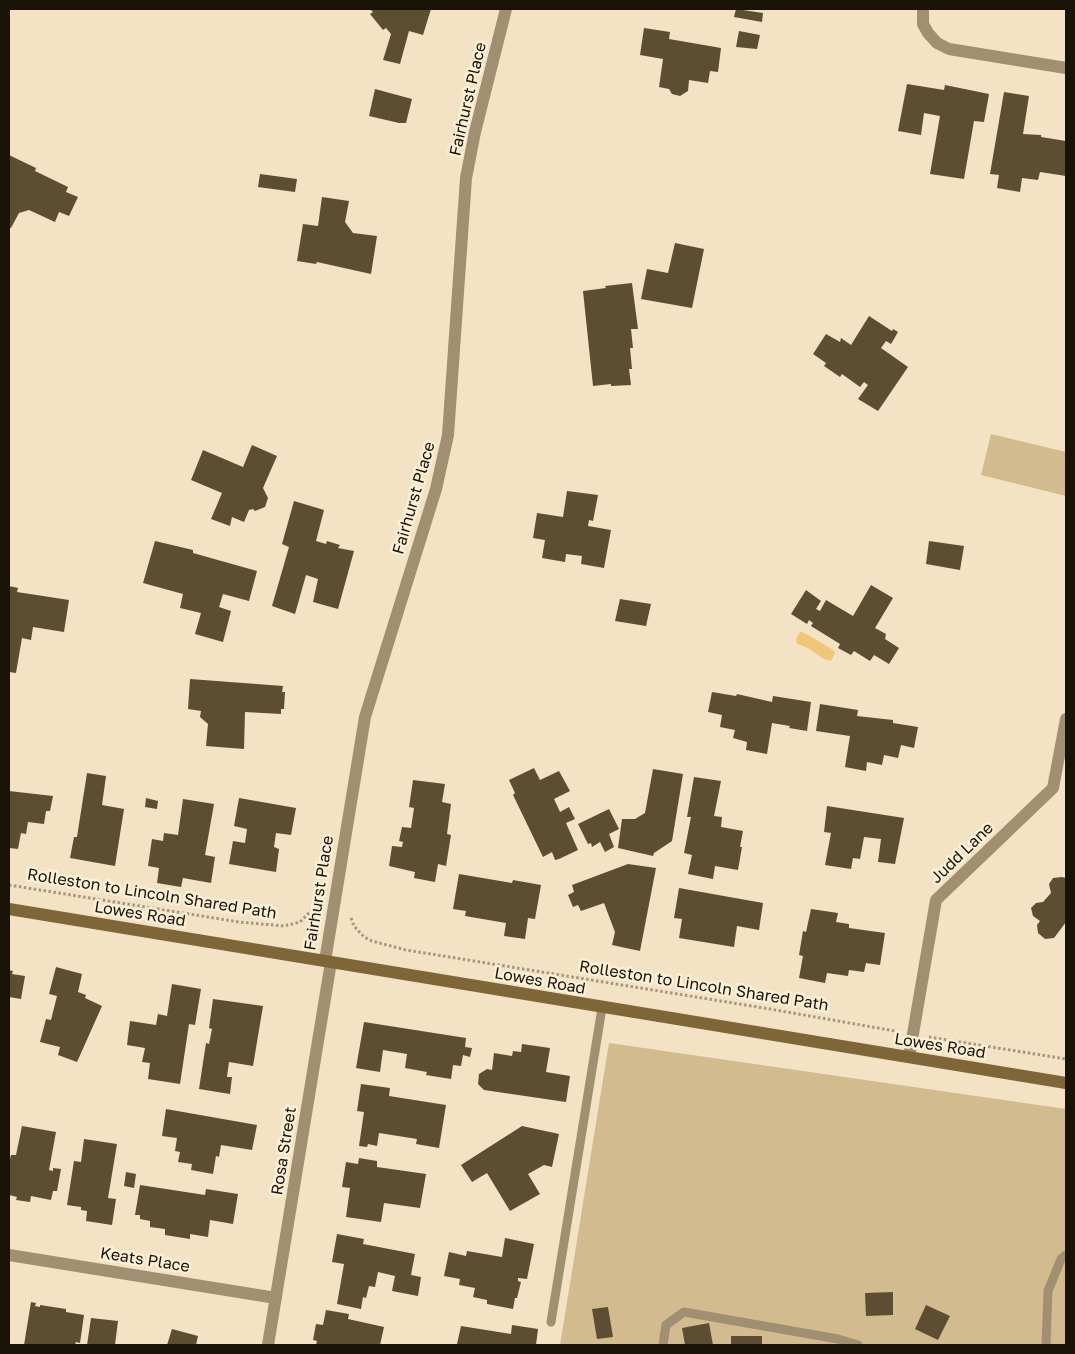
<!DOCTYPE html>
<style>
body{margin:0}
#map{position:relative;width:1075px;height:1354px;overflow:hidden;background:#f3e2c3;font-family:"Golos Text",sans-serif}
canvas{display:block}
.frame{position:absolute;inset:0;border:10px solid #181207;pointer-events:none}
</style>
<div id="map">
<canvas width="1075" height="1354"></canvas>
<div class="frame"></div>
</div>
<script>
const g = document.querySelector('canvas').getContext('2d');
g.lineJoin = 'round';
function fillPath(path, color) {
  g.fillStyle = color;
  g.fill(path, 'evenodd');
}
function poly(rows) {
  const path = new Path2D();
  for (const r of rows) {
    path.moveTo(r[0], r[1]);
    for (let i = 2; i < r.length; i += 2) path.lineTo(r[i], r[i + 1]);
  }
  return path;
}
function strokePath(path, color, width, dash) {
  g.strokeStyle = color;
  g.lineWidth = width;
  g.lineCap = dash ? 'butt' : 'round';
  g.setLineDash(dash || []);
  g.stroke(path);
}
function drawText(font, color, halo, rows, align = 'center') {
  g.font = font + ' "Golos Text",sans-serif';
  g.lineWidth = 5;
  g.setLineDash([]);
  g.textBaseline = 'middle';
  g.strokeStyle = halo;
  g.fillStyle = color;
  for (const [text, x, y, turn = 0] of rows) {
    g.save();
    g.translate(x, y);
    g.rotate((+turn || 0) * Math.PI / 180);
    g.textAlign = isNaN(turn) ? turn : align;
    if (halo) g.strokeText(text, 0, 0);
    g.fillText(text, 0, 0);
    g.restore();
  }
}
const green = poly([
 [991,434,1066,452,1066,496,981,475],
 [609,1043,1066,1109,1066,1345,560,1345]
]);
const water = poly([
 [800,632,802,632,810,636,833,650,835,653,831,661,824,659,808,648,797,644,796,639]
]);
const building = poly([
 [370,9,431,9,423,35,409,31,400,64,383,60,391,34,386,28,383,30,370,14,373,12],
 [736,9,763,13,762,22,734,17],
 [644,28,670,32,669,39,721,48,718,72,710,71,708,83,689,80,688,91,680,96,672,94,669,89,659,87,663,59,640,55],
 [739,31,760,35,757,49,736,47],
 [907,84,944,90,945,85,989,94,984,122,974,121,964,179,930,174,940,116,924,113,921,135,898,131],
 [375,89,412,99,406,123,399,123,369,116],
 [1004,92,1029,96,1023,134,1041,135,1041,137,1066,141,1066,176,1040,172,1038,180,1022,178,1020,192,997,188,999,175,990,174],
 [9,155,36,168,35,171,68,187,66,192,78,197,69,216,59,212,55,222,29,210,19,213,11,228,9,227],
 [260,174,297,179,295,192,258,187],
 [322,197,349,201,345,222,353,233,377,236,371,274,317,262,316,264,297,261,303,224,318,226],
 [675,243,704,249,692,308,641,299,647,269,668,273],
 [632,283,638,329,631,329,633,348,630,348,632,369,629,369,631,385,611,386,611,384,593,386,583,291,606,288,605,286],
 [869,316,892,331,893,329,898,332,891,344,886,341,881,348,908,367,878,411,858,399,868,385,864,382,860,387,842,374,840,377,824,366,826,363,813,354,826,334,840,342,841,338,851,345],
 [252,445,277,456,263,488,268,498,265,507,255,511,253,509,249,510,244,522,232,517,230,526,211,519,222,493,191,480,203,450,243,467],
 [567,491,598,495,593,521,589,520,588,526,611,530,604,568,581,564,582,556,566,554,565,562,542,558,545,540,533,538,537,513,563,517],
 [294,501,324,510,316,541,326,544,327,541,340,545,338,548,354,551,338,609,313,602,318,579,306,575,295,614,272,606,289,547,282,544],
 [155,541,193,550,193,553,257,571,249,601,223,594,219,607,231,611,223,642,195,634,201,613,180,608,183,594,143,583],
 [929,541,964,546,960,570,926,564],
 [871,585,893,598,875,628,886,634,885,639,899,648,889,664,874,655,870,661,854,651,851,655,838,648,840,644,811,626,813,623,809,620,807,624,791,614,806,590,821,601,816,609,820,611,826,600,853,616],
 [9,586,18,588,17,592,69,600,64,632,33,627,31,640,22,638,16,673,9,672],
 [620,599,651,604,646,626,615,621],
 [190,679,283,686,282,692,285,692,284,709,281,709,281,714,245,712,244,749,206,746,208,724,200,717,201,711,188,709],
 [712,692,736,696,737,694,772,702,773,696,811,702,807,731,789,728,790,726,772,723,767,754,746,750,747,742,733,738,735,730,720,727,722,715,708,712],
 [820,704,858,710,857,716,893,720,893,723,918,727,914,748,901,745,898,758,884,755,882,765,867,762,866,771,845,767,850,736,816,731],
 [534,768,540,780,559,771,570,791,554,799,560,812,569,807,575,819,566,823,578,850,559,859,555,860,552,852,543,857,513,795,515,793,509,780],
 [653,769,683,774,672,841,654,853,653,856,618,848,622,819,635,819,645,813],
 [87,773,106,776,102,805,124,809,115,866,70,858,74,837,77,837],
 [694,777,721,781,714,816,722,817,721,827,743,831,740,847,742,847,738,870,715,866,713,879,688,874,692,855,684,853,691,817,687,817],
 [413,780,445,784,442,802,451,804,447,834,451,835,446,866,438,864,435,882,414,878,415,872,389,866,392,846,402,847,403,842,399,841,402,827,411,828,414,808,409,807],
 [9,791,53,796,50,811,46,811,44,824,28,822,26,834,21,833,18,849,9,848],
 [146,798,158,801,157,809,145,807],
 [239,798,296,808,291,835,276,833,274,847,279,849,276,872,229,864,233,841,245,843,247,829,234,826],
 [183,799,214,804,205,855,215,857,211,883,183,878,181,887,157,883,159,868,148,866,152,839,163,841,164,833,178,835],
 [827,806,904,818,895,864,878,862,881,839,864,837,860,859,853,858,851,869,825,865,831,833,824,832],
 [609,809,619,829,609,834,614,847,605,852,600,842,592,847,591,843,588,844,578,824],
 [628,864,656,868,640,951,612,945,615,932,604,903,581,911,578,905,573,907,568,895,574,892,572,885],
 [459,874,512,883,513,880,541,885,535,919,528,918,525,939,504,936,506,923,465,916,466,911,453,909],
 [1062,877,1066,878,1066,922,1054,938,1045,939,1038,933,1037,925,1040,921,1033,916,1031,908,1036,903,1043,902,1051,893,1049,884,1053,878],
 [679,888,763,903,759,930,737,926,734,947,679,938,682,919,674,918],
 [811,909,838,913,836,922,849,924,849,928,885,933,880,965,866,963,864,972,849,970,848,976,827,973,825,983,799,978,803,956,799,955,803,931,806,932],
 [56,967,82,974,78,992,86,995,85,998,102,1006,77,1062,58,1055,60,1047,40,1042,46,1019,51,1020,57,996,49,994],
 [9,970,13,971,12,974,25,976,21,999,9,997],
 [172,984,201,989,195,1025,189,1024,180,1084,148,1079,150,1063,142,1062,145,1048,127,1045,130,1021,156,1025,158,1014,167,1016],
 [213,999,263,1006,253,1066,229,1062,227,1077,232,1077,230,1094,199,1089,206,1043,209,1044,212,1029,209,1028],
 [364,1022,466,1038,465,1047,472,1048,470,1057,463,1055,461,1066,453,1065,451,1079,426,1075,427,1072,405,1068,407,1054,383,1050,380,1072,356,1068],
 [522,1044,550,1048,546,1072,570,1076,566,1102,484,1090,478,1084,479,1074,487,1069,492,1070,494,1053,512,1056,513,1051,521,1052],
 [361,1084,390,1088,389,1096,446,1105,439,1148,416,1144,417,1139,379,1133,377,1146,368,1144,367,1147,359,1146,364,1112,357,1111],
 [166,1109,257,1125,252,1150,221,1145,219,1157,216,1156,213,1174,191,1170,192,1164,178,1162,180,1152,175,1151,177,1138,162,1136],
 [22,1126,56,1132,49,1170,53,1171,53,1168,61,1169,57,1191,53,1191,51,1200,31,1196,30,1202,16,1200,17,1197,9,1195,9,1164,11,1155,16,1155],
 [522,1126,559,1134,552,1167,544,1165,528,1174,540,1194,510,1211,487,1173,472,1182,461,1165],
 [84,1139,117,1144,108,1198,116,1199,112,1225,86,1221,87,1211,81,1210,81,1207,67,1205,74,1161,81,1162],
 [359,1158,377,1161,377,1167,426,1174,420,1208,384,1203,381,1222,346,1217,350,1188,342,1187,346,1162,358,1164],
 [126,1172,136,1174,134,1188,124,1186],
 [140,1185,205,1195,206,1189,238,1194,233,1224,210,1220,208,1237,190,1234,190,1239,165,1235,165,1229,150,1227,150,1221,140,1219,140,1215,135,1215],
 [337,1234,364,1239,363,1244,415,1254,411,1275,421,1277,418,1296,392,1291,395,1276,378,1272,375,1287,369,1286,366,1298,363,1297,361,1309,337,1304,344,1264,332,1262],
 [505,1238,534,1244,527,1279,518,1278,518,1281,521,1282,517,1298,515,1298,513,1309,487,1304,487,1300,473,1297,475,1288,459,1285,460,1279,444,1276,449,1252,466,1256,467,1251,502,1257],
 [893,1292,893,1315,866,1316,865,1293],
 [31,1302,36,1303,35,1306,40,1307,40,1305,66,1309,66,1312,84,1315,80,1343,76,1342,75,1345,24,1345],
 [926,1305,950,1316,938,1340,915,1329],
 [608,1307,613,1337,597,1339,592,1309],
 [326,1310,349,1314,348,1319,384,1327,380,1345,316,1345,317,1341,313,1340,316,1324,323,1325],
 [91,1318,118,1321,115,1345,87,1345],
 [709,1323,713,1345,685,1345,682,1328],
 [512,1325,538,1329,536,1345,457,1344,461,1326,511,1334],
 [172,1329,198,1336,196,1345,167,1345],
 [731,1336,762,1336,762,1345,731,1345]
]);
const path = poly([
 [9,885,239,922,284,926,300,922,315,907],
 [351,918,354,926,364,937,372,941,406,950,764,1008,895,1031],
 [929,1037,1066,1059]
]);
const lane = poly([
 [551,1322,602,1008],
 [663,1345,666,1325,684,1312,838,1339,858,1345],
 [1046,1345,1048,1291,1061,1259,1066,1255]
]);
const street = poly([
 [923,9,923,24,928,33,937,43,949,49,1066,68],
 [325,961,365,717,436,489,448,435,466,178,475,132,506,9],
 [909,1057,936,900,1053,788,1066,719],
 [9,1255,276,1298],
 [268,1345,331,962]
]);
const secondary = poly([
 [9,909,1066,1083]
]);
const streetNames = [
 ["Fairhurst Place",468,99,-77],
 ["Fairhurst Place",414,498,-74],
 ["Judd Lane",962,853,-44],
 ["Fairhurst Place",319,893,-81],
 ["Rolleston to Lincoln Shared Path",152,894,9],
 ["Lowes Road",140,914,9],
 ["Lowes Road",540,981,10],
 ["Rolleston to Lincoln Shared Path",704,986,9],
 ["Lowes Road",940,1046,9],
 ["Rosa Street",284,1151,-81],
 ["Keats Place",145,1260,9]
];
fillPath(green, '#d3bb90');
fillPath(water, '#efc67a');
fillPath(building, '#5d4e33');
strokePath(path, '#a4977f', 3, [2.5, 2.5]);
strokePath(lane, '#a08f71', 9);
strokePath(street, '#a08f71', 12);
strokePath(secondary, '#7f6638', 12);
drawText('16px', '#181207', '#fef0d7', streetNames);
</script>
